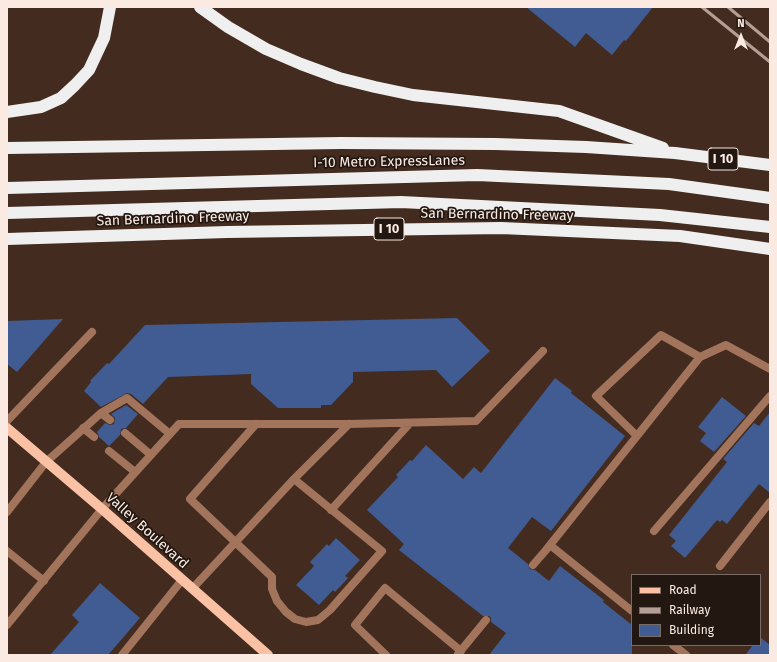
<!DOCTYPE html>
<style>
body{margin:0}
#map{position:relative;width:777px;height:662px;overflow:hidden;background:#432b1f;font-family:"Fira Sans",sans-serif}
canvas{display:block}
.frame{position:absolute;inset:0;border:8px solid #fbeae2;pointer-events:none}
.legend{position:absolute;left:631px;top:574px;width:130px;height:72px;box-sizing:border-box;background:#221711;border:1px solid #796b65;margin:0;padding:5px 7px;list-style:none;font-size:12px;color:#fbeae2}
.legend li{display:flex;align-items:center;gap:8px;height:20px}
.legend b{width:20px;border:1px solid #796b65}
.north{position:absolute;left:721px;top:16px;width:40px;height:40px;-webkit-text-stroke:3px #221711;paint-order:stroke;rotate:0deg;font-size:11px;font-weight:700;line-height:16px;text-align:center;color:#fbeae2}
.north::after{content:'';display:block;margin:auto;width:14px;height:18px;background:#fbeae2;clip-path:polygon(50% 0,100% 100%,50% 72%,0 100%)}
</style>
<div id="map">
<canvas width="777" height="662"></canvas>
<div class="frame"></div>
<ul class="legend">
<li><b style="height:5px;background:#fbc1a4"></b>Road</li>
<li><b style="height:5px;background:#b39f95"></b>Railway</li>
<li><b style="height:11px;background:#405c92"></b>Building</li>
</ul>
<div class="north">N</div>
</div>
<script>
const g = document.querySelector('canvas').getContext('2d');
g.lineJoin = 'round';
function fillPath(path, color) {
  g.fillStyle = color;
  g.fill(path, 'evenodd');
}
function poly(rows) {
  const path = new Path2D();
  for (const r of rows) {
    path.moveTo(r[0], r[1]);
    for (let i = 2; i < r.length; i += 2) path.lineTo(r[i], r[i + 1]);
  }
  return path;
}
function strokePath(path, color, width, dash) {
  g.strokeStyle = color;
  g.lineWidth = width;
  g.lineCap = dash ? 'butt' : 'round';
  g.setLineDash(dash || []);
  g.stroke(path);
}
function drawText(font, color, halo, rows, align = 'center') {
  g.font = font + ' "Fira Sans",sans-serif';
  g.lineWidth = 3.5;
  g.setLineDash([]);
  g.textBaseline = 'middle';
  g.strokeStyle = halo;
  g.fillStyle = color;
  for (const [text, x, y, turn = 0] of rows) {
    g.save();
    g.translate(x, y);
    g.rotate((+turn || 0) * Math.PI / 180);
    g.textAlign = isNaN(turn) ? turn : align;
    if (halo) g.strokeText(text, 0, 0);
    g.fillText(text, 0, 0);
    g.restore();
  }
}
const building = poly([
 [526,7,653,7,626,41,624,40,612,55,586,33,575,47],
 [457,318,490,351,452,387,436,370,353,372,353,382,331,405,321,405,321,408,278,408,251,384,251,374,168,377,143,404,131,394,127,393,101,407,84,391,91,382,90,381,107,363,109,364,145,325],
 [63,319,17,372,7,364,7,321],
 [555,378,572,391,571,393,625,436,551,531,532,517,508,548,528,564,530,569,535,570,549,581,560,566,604,600,603,602,632,625,632,655,489,655,506,633,491,622,491,618,489,616,483,616,399,550,404,544,367,510,398,477,396,475,410,460,412,461,426,445,463,479,474,467,481,473],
 [722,397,746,416,714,452,700,441,706,433,698,427],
 [126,405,138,414,126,428,121,429,120,435,109,446,99,437,97,432,105,423,110,425,114,424,115,418,111,414],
 [770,412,770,493,759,484,727,524,722,520,720,522,717,520,685,558,671,546,676,541,669,535,727,462,723,459,754,423,759,426],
 [336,538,360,560,345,576,348,578,335,592,333,590,319,605,296,585,314,566,310,562,327,544,329,546],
 [100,583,140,618,108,655,50,655,79,622,72,615],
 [760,637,770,645,770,655,745,655,753,645,760,645]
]);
const service = poly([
 [700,357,726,345,770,369],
 [101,413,110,420],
 [7,421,92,332],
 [256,424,190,499,272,577,272,589,277,601,286,612,295,619,306,622,318,620,330,610,382,551,294,479],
 [83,428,94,437],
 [125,433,151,455],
 [109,451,135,472],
 [331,510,410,423],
 [7,512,46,462,101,413,127,398,170,434],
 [654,531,770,396],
 [550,545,632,611],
 [7,551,44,581],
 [533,565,546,550,700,357,661,335,596,396,637,436],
 [720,566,770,502],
 [192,589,294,479,349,424],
 [7,625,102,509,179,424,349,424,476,421,543,351],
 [673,645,686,655],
 [458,654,486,620],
 [122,655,182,580],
 [386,655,355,625,385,588,461,651]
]);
const primary = poly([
 [7,428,102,509,268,655]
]);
const motorway = poly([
 [200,7,228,27,266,49,301,64,339,78,375,87,413,95,559,111,663,148],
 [7,112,41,107,61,98,75,85,89,70,104,38,110,7],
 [7,148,341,143,496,144,586,147,675,153,770,165],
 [7,188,477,175,669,184,770,198],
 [7,213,401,202,660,215,770,227],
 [7,239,227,232,501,228,680,236,770,249]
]);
const rail = poly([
 [702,7,770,62],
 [728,7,770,42]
]);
const shields = [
 [723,159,30],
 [389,229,30]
];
const shieldNames = [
 ["I 10",723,159],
 ["I 10",389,229]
];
const streetNames = [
 ["I-10 Metro ExpressLanes",389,162,-1],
 ["San Bernardino Freeway",497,215,1],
 ["San Bernardino Freeway",173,219,-2],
 ["Valley Boulevard",147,531,42]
];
fillPath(building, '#405c92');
strokePath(service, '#a3745c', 8);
strokePath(primary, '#fbc1a4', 10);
strokePath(motorway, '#efefef', 12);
strokePath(rail, '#b39f95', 3);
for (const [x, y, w] of shields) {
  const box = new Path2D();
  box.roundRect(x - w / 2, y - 11, w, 22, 3);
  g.fillStyle = '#221711';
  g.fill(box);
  strokePath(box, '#fbeae2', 1);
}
drawText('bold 13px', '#fbeae2', null, shieldNames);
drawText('14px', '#fbeae2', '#221711', streetNames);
</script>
